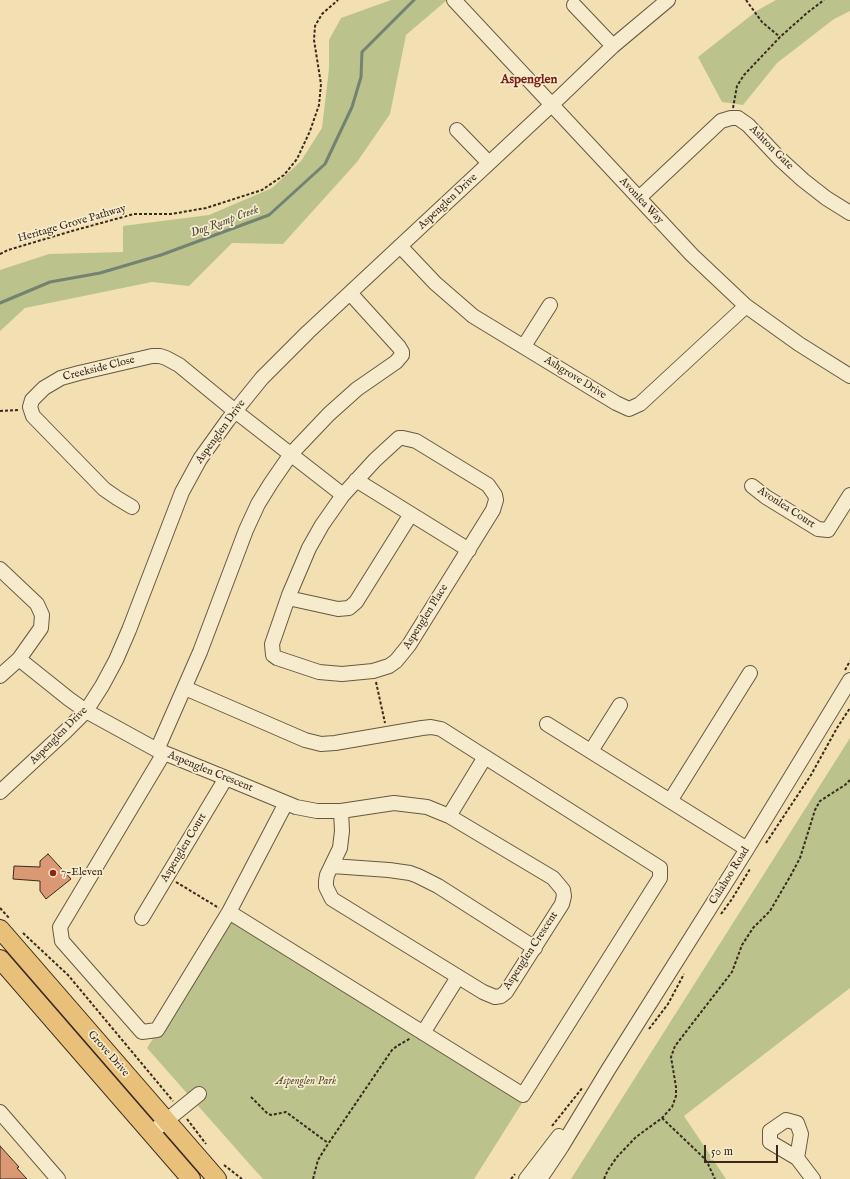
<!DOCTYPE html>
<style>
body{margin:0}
#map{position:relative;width:850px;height:1179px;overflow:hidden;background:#f2e0b2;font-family:"IM FELL English",serif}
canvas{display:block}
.scale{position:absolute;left:704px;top:1145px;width:74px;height:18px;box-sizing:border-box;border:2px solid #392a1c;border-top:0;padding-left:5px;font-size:12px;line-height:14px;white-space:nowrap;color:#392a1c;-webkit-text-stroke:3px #f7ebcd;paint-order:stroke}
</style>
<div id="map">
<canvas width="850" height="1179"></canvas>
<div class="scale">50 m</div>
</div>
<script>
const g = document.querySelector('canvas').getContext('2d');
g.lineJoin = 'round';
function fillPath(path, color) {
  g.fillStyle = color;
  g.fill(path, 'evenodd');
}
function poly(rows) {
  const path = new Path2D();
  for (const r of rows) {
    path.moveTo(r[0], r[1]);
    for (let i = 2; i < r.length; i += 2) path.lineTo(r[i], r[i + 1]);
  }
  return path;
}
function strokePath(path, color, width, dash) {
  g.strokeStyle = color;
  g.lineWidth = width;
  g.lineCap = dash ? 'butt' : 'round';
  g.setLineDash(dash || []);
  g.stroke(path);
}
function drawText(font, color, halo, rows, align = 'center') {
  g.font = font + ' "IM FELL English",serif';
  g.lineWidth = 3.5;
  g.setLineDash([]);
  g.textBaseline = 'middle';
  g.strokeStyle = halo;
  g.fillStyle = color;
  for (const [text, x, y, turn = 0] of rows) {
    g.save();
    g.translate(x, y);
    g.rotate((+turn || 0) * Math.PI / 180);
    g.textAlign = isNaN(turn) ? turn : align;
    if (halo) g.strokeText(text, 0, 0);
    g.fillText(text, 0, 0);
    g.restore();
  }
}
const green = poly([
 [391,0,447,0,406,35,390,114,357,162,283,244,232,243,189,286,152,282,25,308,0,331,0,270,49,254,123,252,123,226,209,215,272,188,301,161,322,128,329,69,329,40,341,18],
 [776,0,850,0,850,11,834,19,777,63,743,105,722,102,698,57,758,10],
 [850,738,850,988,684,1116,726,1179,571,1179],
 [230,919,522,1103,474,1179,263,1179,253,1168,147,1048]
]);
const stream = poly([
 [0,303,50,282,100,273,161,255,269,215,325,164,352,107,361,77,362,52,414,0]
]);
const building = poly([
 [48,854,71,879,46,899,40,891,40,881,13,879,14,866,40,867,40,861,48,854],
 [0,1146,19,1167,17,1168,27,1179,0,1179,0,1146]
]);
const path = poly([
 [746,0,762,22,780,37],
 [733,108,737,86,744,75,780,37,807,13,824,0],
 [0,254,8,250,72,231,134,214,171,214,206,208,262,190,284,175,297,159,310,131,319,105,321,84,314,40,315,26,322,14,338,0],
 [0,411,19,410],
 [845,670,850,661],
 [376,682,385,723],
 [766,843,811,775,837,728,850,708],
 [176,882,219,908],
 [0,908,9,918],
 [721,914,732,899,750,869],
 [23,933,68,975,173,1101],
 [649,1029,668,1004,684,974],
 [251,1097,267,1113,271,1115,286,1112,328,1143],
 [662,1118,704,1158,708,1164,715,1179],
 [187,1119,206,1144],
 [552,1126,583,1087],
 [224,1165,242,1179],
 [313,1179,318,1160,326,1147,392,1050,397,1046,411,1038],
 [511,1179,515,1174],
 [604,1179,608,1170,617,1157,636,1137,662,1118,672,1107,676,1096,676,1087,671,1057,675,1046,732,972,742,945,753,928,770,911,791,875,800,858,815,810,820,801,845,785,850,780]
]);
const minor = poly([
 [454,0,692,255,746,306,799,344,850,376],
 [574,5,613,46],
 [457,130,489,163],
 [639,198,721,121,731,118,738,118,748,125,780,159,803,180,826,198,850,213],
 [400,246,435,283,473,316,616,403,629,409,640,404,746,306],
 [524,346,550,305],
 [399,438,403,438,416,441,488,485,495,495,496,500,493,510,409,645,396,661,389,666,373,671,342,674,319,672,277,658,273,655,272,644,289,595,309,548,322,525,343,495,375,460,399,438],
 [356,480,469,550],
 [752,486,766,497,818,529,828,530,850,495],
 [132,507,117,498,104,489,33,416,30,407,32,400,44,388,61,378,79,373,152,356,160,356,166,358,179,365,235,411,343,495],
 [0,569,37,604,42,615,41,628,19,659,0,676],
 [288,598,338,609,349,608,356,602,411,514],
 [19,659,69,699,86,711,157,750,226,778,296,807,317,811,341,811,394,803,427,807,449,816,553,878,563,890,564,896,562,904,506,992,501,996,495,997,483,992,332,899,326,887,326,881,327,875,340,848,342,831,341,811],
 [185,688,305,740,321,744,335,743,422,728,431,727,441,729,660,868,660,878,523,1095,229,912],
 [547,724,747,849],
 [157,750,200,652,246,530,258,504,271,483,291,454,329,414,357,389,396,362,402,355,402,352,399,347,350,293],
 [591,751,620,705],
 [164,753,60,927,62,941,142,1032,157,1030,229,912,286,803],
 [0,792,65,732,86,711,102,686,116,660,129,630,182,492,200,459,228,420,262,378,308,332,561,96,613,46,668,0],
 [670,801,750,673],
 [449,816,485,757],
 [332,866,389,870,410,873,418,876,438,886,535,948],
 [142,918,226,778],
 [423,1033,458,977],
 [0,1112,58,1179],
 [151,1133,199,1094],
 [797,1158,801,1134,797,1123,786,1120,770,1131,770,1142,797,1158,813,1179],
 [526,1179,559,1136],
 [540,1179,562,1146,608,1070,747,849,850,680]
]);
const major = poly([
 [0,929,217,1179],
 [0,959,191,1179]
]);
const markers = [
 [53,873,4,"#8f2418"]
];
const streetNames = [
 ["Ashton Gate",771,148,45],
 ["Avonlea Way",641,201,47],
 ["Aspenglen Drive",448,202,-43],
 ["Heritage Grove Pathway",72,224,-16],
 ["Creekside Close",99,369,-14],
 ["Ashgrove Drive",575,378,32],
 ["Aspenglen Drive",221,432,-54],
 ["Avonlea Court",786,508,33],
 ["Aspenglen Place",426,617,-58],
 ["Aspenglen Drive",59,736,-45],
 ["Aspenglen Crescent",210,772,22],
 ["Aspenglen Court",184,848,-59],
 ["Calahoo Road",730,876,-58],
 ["Aspenglen Crescent",531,951,-57],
 ["Grove Drive",108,1054,49]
];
const poiNames = [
 ["7-Eleven",61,873]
];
const parkNames = [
 ["Aspenglen Park",306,1082]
];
const waterNames = [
 ["Dog Rump Creek",225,222,-20]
];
const quarterNames = [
 ["Aspenglen",529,80]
];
fillPath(green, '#bbc28c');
strokePath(stream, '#748271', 3);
fillPath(building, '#db9875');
strokePath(building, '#392a1c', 1);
strokePath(minor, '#675842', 16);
strokePath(major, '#392a1c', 20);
strokePath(path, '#392a1c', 2, [3, 2]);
strokePath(minor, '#f7ebcd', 14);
strokePath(major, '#e9c079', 18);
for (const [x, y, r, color] of markers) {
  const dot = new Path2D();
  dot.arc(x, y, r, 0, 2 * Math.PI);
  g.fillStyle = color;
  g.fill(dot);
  strokePath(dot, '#f7ebcd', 1.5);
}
drawText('11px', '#392a1c', '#f7ebcd', streetNames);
drawText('11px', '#392a1c', '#f7ebcd', poiNames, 'left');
drawText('italic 11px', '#5a5038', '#f7ebcd', parkNames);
drawText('italic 12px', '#524f40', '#f7ebcd', waterNames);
drawText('bold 13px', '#7a1f14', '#f7ebcd', quarterNames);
</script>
